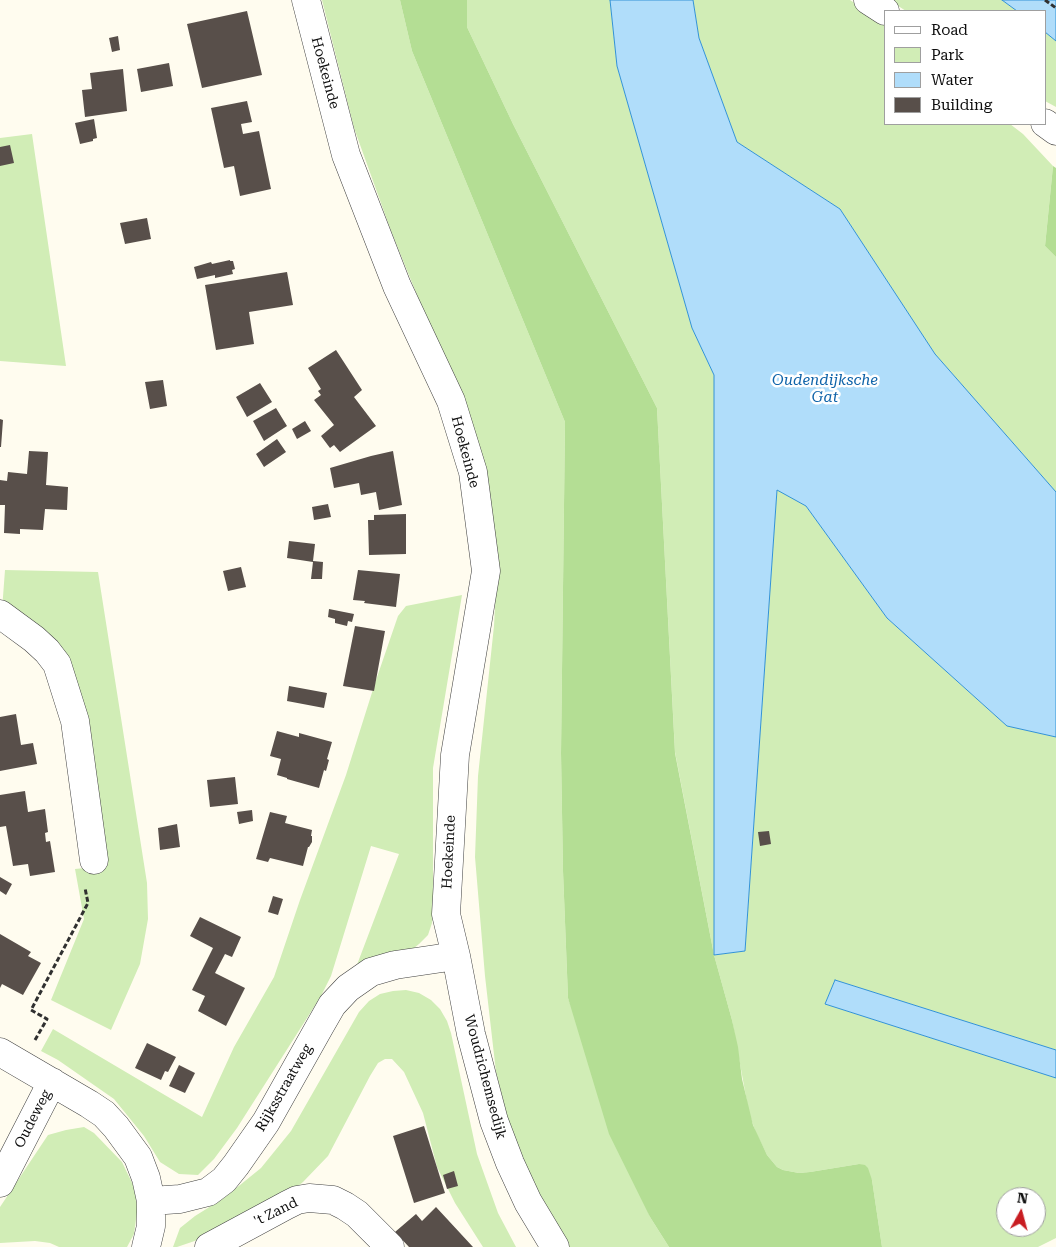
<!DOCTYPE html>
<style>
body{margin:0}
#map{position:relative;width:1056px;height:1247px;overflow:hidden;background:#fffcef;font-family:"Roboto Serif",serif}
canvas{display:block}
.legend{position:absolute;left:884px;top:10px;width:162px;height:115px;box-sizing:border-box;background:#fff;border:1px solid #9f9f9f;margin:0;padding:6px 9px;list-style:none;font-size:15px;color:#0e0e0e}
.legend li{display:flex;align-items:center;gap:10px;height:25px}
.legend b{width:25px;border:1px solid #9f9f9f}
.north{position:absolute;left:996px;top:1187px;width:50px;height:50px;box-sizing:border-box;background:#fff;border:1px solid #9f9f9f;border-radius:50%;rotate:7deg;font-size:14px;font-weight:700;line-height:20px;text-align:center;color:#0e0e0e}
.north::after{content:'';display:block;margin:auto;width:18px;height:22px;background:#c81c21;clip-path:polygon(50% 0,100% 100%,50% 72%,0 100%)}
</style>
<div id="map">
<canvas width="1056" height="1247"></canvas>
<ul class="legend">
<li><b style="height:6px;background:#fff"></b>Road</li>
<li><b style="height:14px;background:#d1edb6"></b>Park</li>
<li><b style="height:14px;background:#b0ddfa"></b>Water</li>
<li><b style="height:14px;background:#584f4a"></b>Building</li>
</ul>
<div class="north">N</div>
</div>
<script>
const g = document.querySelector('canvas').getContext('2d');
g.lineJoin = 'round';
function fillPath(path, color) {
  g.fillStyle = color;
  g.fill(path, 'evenodd');
}
function poly(rows) {
  const path = new Path2D();
  for (const r of rows) {
    path.moveTo(r[0], r[1]);
    for (let i = 2; i < r.length; i += 2) path.lineTo(r[i], r[i + 1]);
  }
  return path;
}
function strokePath(path, color, width, dash) {
  g.strokeStyle = color;
  g.lineWidth = width;
  g.lineCap = dash ? 'butt' : 'round';
  g.setLineDash(dash || []);
  g.stroke(path);
}
function drawText(font, color, halo, rows, align = 'center') {
  g.font = font + ' "Roboto Serif",serif';
  g.lineWidth = 5;
  g.setLineDash([]);
  g.textBaseline = 'middle';
  g.strokeStyle = halo;
  g.fillStyle = color;
  for (const [text, x, y, turn = 0] of rows) {
    g.save();
    g.translate(x, y);
    g.rotate((+turn || 0) * Math.PI / 180);
    g.textAlign = isNaN(turn) ? turn : align;
    if (halo) g.strokeText(text, 0, 0);
    g.fillText(text, 0, 0);
    g.restore();
  }
}
const green = poly([
 [322,0,400,0,412,51,565,422,561,753,563,871,568,998,650,1217,669,1247,567,1247,517,1156,496,1072,485,976,475,857,478,776,494,626,497,567,465,413,391,231,354,128],
 [467,0,610,0,617,66,692,328,714,375,714,955,745,951,777,489,806,506,887,618,1007,726,1056,737,1056,1050,835,980,825,1004,1056,1078,1056,1238,1038,1247,882,1247,872,1180,859,1164,810,1172,799,1173,783,1170,777,1167,767,1155,756,1133,749,1113,732,1020,714,955,675,752,657,408,513,124,467,27],
 [1006,1197,1036,1197,1036,1227,1006,1227],
 [693,0,850,0,885,23,885,124,1010,124,1023,134,1053,166,1045,246,1056,257,1056,492,935,354,840,209,737,142,699,38],
 [889,0,1002,0,1017,11,906,11],
 [1045,32,1056,41,1056,107,1045,101],
 [32,134,66,366,0,361,0,138],
 [5,570,98,572,147,883,148,919,140,964,111,1030,51,1000,84,919,75,869,104,866,81,700,2,610],
 [462,595,433,768,433,898,434,910,432,923,428,935,419,944,409,952,355,970,399,854,371,846,331,976,321,996,237,1128,214,1159,198,1175,179,1174,160,1162,144,1136,114,1099,58,1060,41,1051,53,1029,202,1117,234,1047,274,977,300,900,346,775,375,683,398,616,406,606],
 [406,990,419,993,431,1000,440,1009,447,1021,451,1033,477,1154,498,1213,516,1247,483,1247,455,1203,437,1167,423,1113,404,1072,392,1059,385,1059,378,1063,370,1076,328,1156,303,1182,273,1206,224,1231,177,1247,173,1247,180,1228,195,1216,224,1198,261,1168,291,1131,359,1012,369,1001,380,994,393,991],
 [84,1127,94,1133,122,1162,136,1191,137,1212,134,1234,127,1247,59,1247,50,1243,35,1241,0,1243,0,1207,48,1135,66,1130]
]);
const forest = poly([
 [400,0,467,0,467,27,513,124,657,408,675,753,714,955,732,1020,738,1047,742,1079,753,1125,767,1155,777,1167,783,1170,799,1173,810,1172,859,1164,865,1165,868,1168,872,1180,882,1247,669,1247,650,1217,609,1134,568,998,563,871,561,753,565,422,412,51],
 [1053,166,1056,168,1056,257,1045,246]
]);
const water = poly([
 [610,0,693,0,699,38,737,142,840,209,935,354,1056,492,1056,737,1007,726,887,618,806,506,777,490,745,951,714,955,714,375,692,328,617,66,610,0],
 [1002,0,1056,0,1056,41,1045,32,1045,11,1017,11,1002,0],
 [835,980,1056,1050,1056,1078,825,1004,835,980]
]);
const building = poly([
 [247,11,262,75,202,88,187,24],
 [118,36,120,50,112,52,109,38],
 [169,63,173,86,141,92,137,69],
 [123,69,127,111,85,117,82,90,92,89,90,73],
 [247,101,252,122,241,124,243,134,259,131,271,189,240,196,234,166,224,168,211,108],
 [94,119,97,138,93,139,93,141,80,144,75,123],
 [10,145,14,163,0,166,0,147],
 [147,218,151,239,125,244,120,223],
 [230,260,230,261,233,261,235,269,232,270,233,274,215,278,215,275,197,279,194,267,211,262,212,264],
 [287,272,293,305,249,312,254,344,216,350,205,285],
 [336,350,362,390,354,397,376,426,340,452,334,445,330,448,321,436,334,425,314,400,321,395,318,391,321,389,308,368],
 [163,380,167,406,150,409,145,382],
 [260,383,272,402,247,417,236,397],
 [276,408,287,426,264,441,253,421],
 [0,419,3,420,1,447,0,447],
 [305,421,311,431,297,439,292,429],
 [277,439,286,452,264,467,256,454],
 [29,451,48,452,46,485,68,487,67,510,45,509,43,530,20,529,20,534,4,533,5,505,0,505,0,480,7,481,8,472,27,474],
 [393,451,402,505,379,510,376,492,361,495,359,483,334,488,330,468,371,456],
 [328,504,331,517,314,520,312,507],
 [406,514,406,554,369,555,368,520,374,520,374,515],
 [289,541,315,544,313,561,323,562,322,579,311,579,313,562,287,558],
 [241,567,246,587,228,591,223,571],
 [358,570,400,574,396,607,364,603,365,601,353,600],
 [329,609,354,614,352,622,348,621,347,626,335,623,335,619,328,617],
 [355,626,385,631,374,691,343,686],
 [289,686,327,693,324,708,287,701],
 [16,714,21,745,33,743,37,764,0,771,0,717],
 [277,731,299,737,299,733,332,742,327,759,329,760,326,771,324,770,319,788,287,779,287,778,277,775,281,759,270,756],
 [235,777,238,804,210,807,207,780],
 [25,791,28,812,45,809,48,832,45,833,46,842,50,841,55,872,30,876,28,864,13,866,6,826,0,827,0,795],
 [252,810,253,821,239,824,237,812],
 [270,812,287,816,285,823,312,830,311,836,312,836,312,842,309,847,308,847,303,866,270,858,268,862,256,859],
 [177,824,180,847,160,850,158,828],
 [769,831,771,844,760,846,758,832],
 [0,877,12,884,6,895,0,891],
 [273,896,283,899,278,915,268,912],
 [200,917,241,937,232,957,225,954,215,973,245,988,226,1026,198,1011,205,996,192,990,213,948,190,936],
 [0,934,31,952,28,956,41,963,23,995,2,984,0,988],
 [147,1043,176,1057,168,1072,165,1071,161,1080,135,1068],
 [179,1065,195,1073,185,1093,169,1086],
 [424,1126,445,1193,414,1203,393,1136],
 [454,1171,458,1186,447,1189,443,1175],
 [436,1207,473,1247,409,1247,395,1232,416,1214,422,1221]
]);
const path = poly([
 [1045,0,1056,8],
 [35,1040,47,1019,31,1010,88,903,85,888]
]);
const minor = poly([
 [306,0,346,155,397,286,451,401,473,472,486,571,455,755,446,914,456,956,471,1034,494,1121,510,1163,528,1202,555,1247],
 [868,0,885,11],
 [1045,123,1056,131],
 [0,614,34,639,47,651,57,664,75,721,94,860],
 [0,1052,89,1104,104,1114,116,1127,138,1157,146,1178,151,1201,151,1226,146,1247],
 [0,1183,52,1082],
 [151,1201,180,1199,208,1192,224,1180,236,1165,266,1122,320,1026,332,1005,348,988,371,972,395,965,456,956],
 [209,1247,287,1205,297,1200,309,1198,333,1200,345,1206,357,1214,390,1247]
]);
const streetNames = [
 ["Hoekeinde",325,73,75],
 ["Hoekeinde",465,452,75],
 ["Hoekeinde",449,852,-87],
 ["Woudrichemsedijk",485,1077,75],
 ["Rijksstraatweg",284,1088,-60],
 ["Oudeweg",33,1119,-63],
 ["'t Zand",276,1212,-26]
];
const waterNames = [
 ["Oudendijksche",825,381],
 ["Gat",825,398]
];
fillPath(green, '#d1edb6');
fillPath(forest, '#b4de94');
fillPath(water, '#b0ddfa');
strokePath(water, '#3292d6', 1);
fillPath(building, '#584f4a');
strokePath(minor, '#414141', 29);
strokePath(path, '#303030', 3, [5, 2.5]);
strokePath(minor, '#fff', 28);
drawText('14px', '#0e0e0e', '#fff', streetNames);
drawText('italic 15px', '#0e63a9', '#fff', waterNames);
</script>
